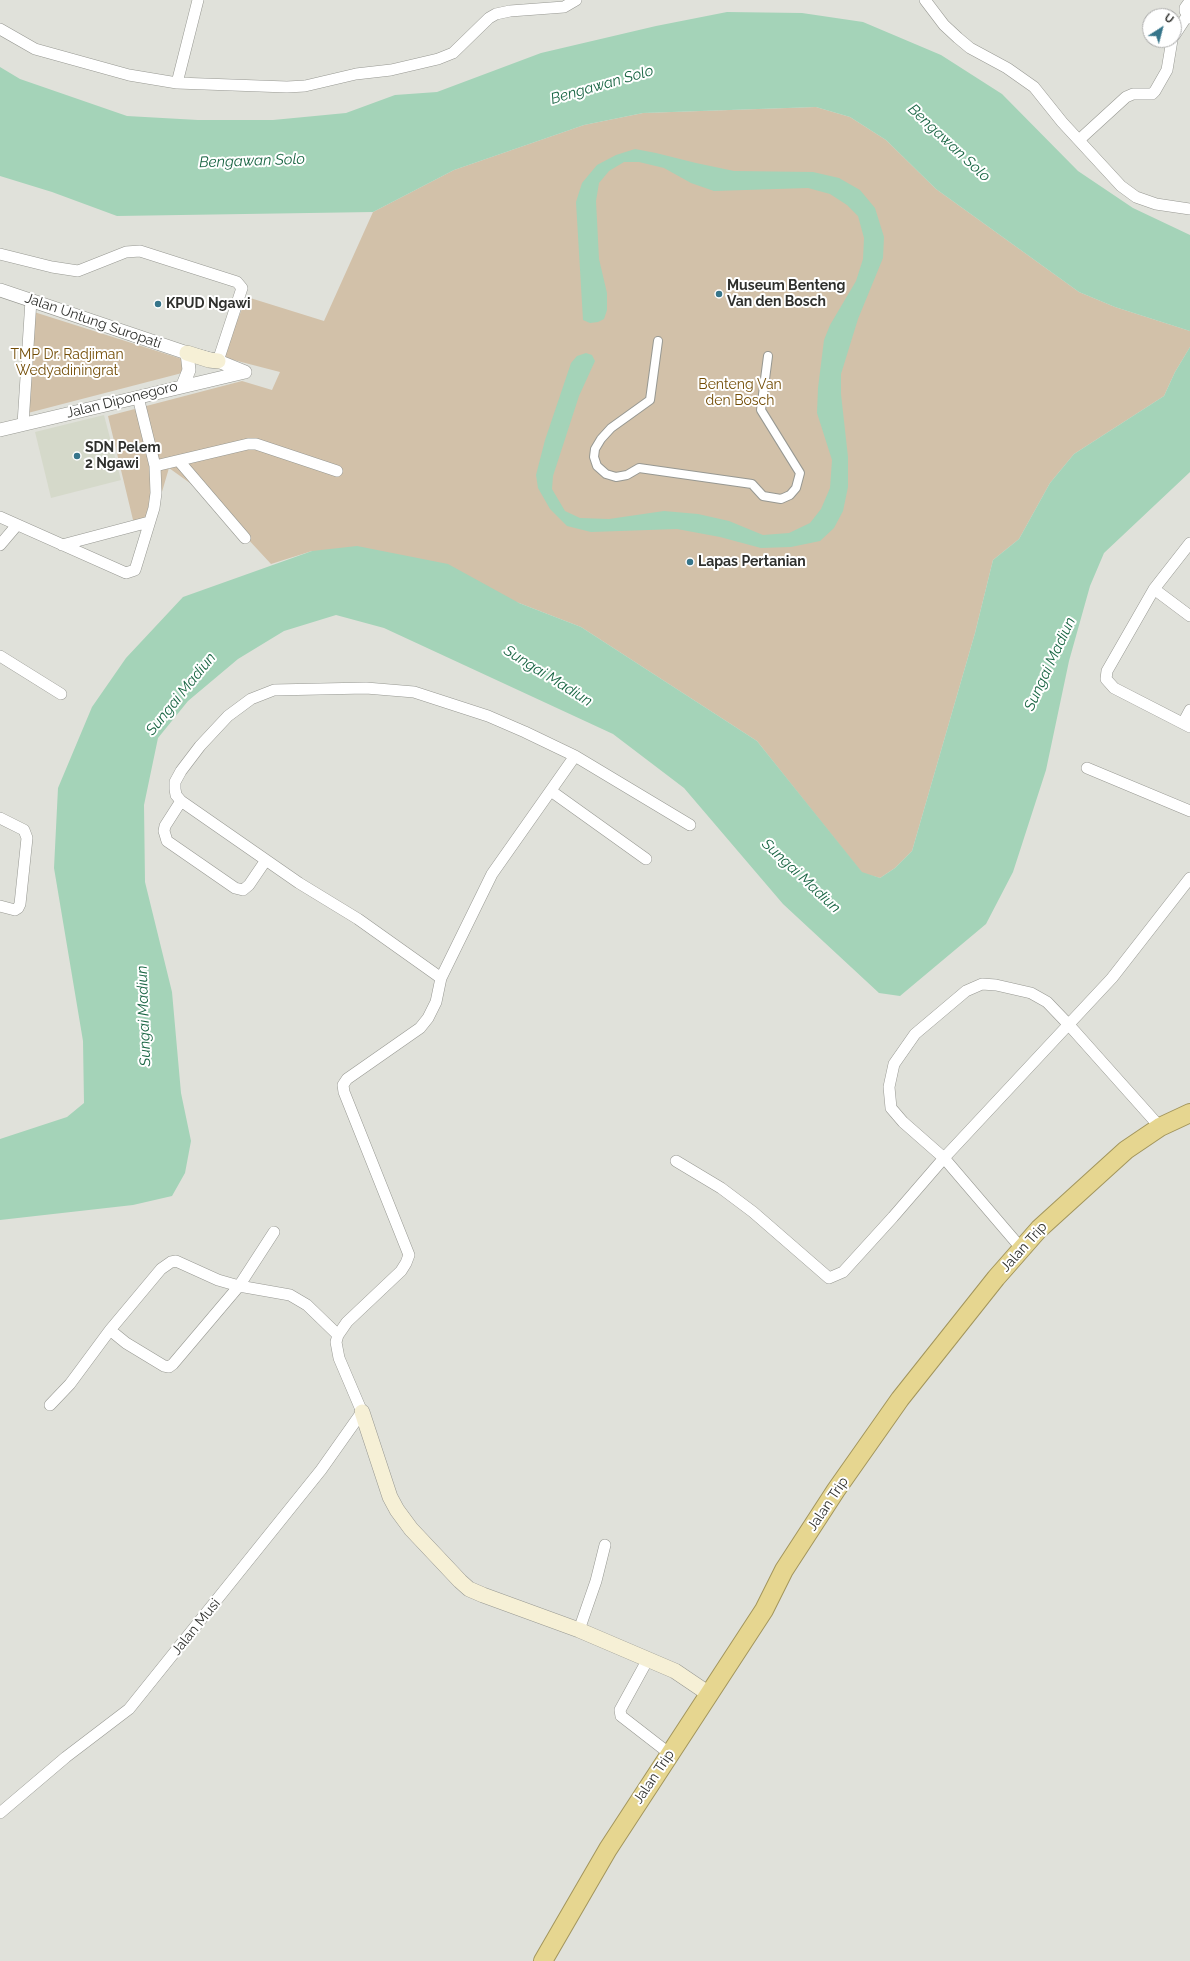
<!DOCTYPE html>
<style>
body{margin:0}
#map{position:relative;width:1190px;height:1961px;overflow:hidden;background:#e0e1da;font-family:Raleway,sans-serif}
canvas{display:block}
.north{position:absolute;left:1142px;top:8px;width:40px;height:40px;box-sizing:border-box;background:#fff;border:1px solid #acacab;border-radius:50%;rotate:36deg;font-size:11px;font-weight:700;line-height:16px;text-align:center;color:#2f302d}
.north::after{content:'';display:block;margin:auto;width:14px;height:18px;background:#36758a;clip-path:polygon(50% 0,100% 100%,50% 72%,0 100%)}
</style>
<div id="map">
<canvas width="1190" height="1961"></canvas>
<div class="north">U</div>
</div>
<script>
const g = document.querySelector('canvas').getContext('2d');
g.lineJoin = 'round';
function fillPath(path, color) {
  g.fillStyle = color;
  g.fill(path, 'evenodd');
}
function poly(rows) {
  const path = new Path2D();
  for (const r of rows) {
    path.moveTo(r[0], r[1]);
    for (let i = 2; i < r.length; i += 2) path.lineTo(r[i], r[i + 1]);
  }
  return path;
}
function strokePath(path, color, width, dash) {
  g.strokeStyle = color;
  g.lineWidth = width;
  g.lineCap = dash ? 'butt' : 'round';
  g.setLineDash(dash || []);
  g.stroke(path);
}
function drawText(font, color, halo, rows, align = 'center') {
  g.font = font + ' Raleway,sans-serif';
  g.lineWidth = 4;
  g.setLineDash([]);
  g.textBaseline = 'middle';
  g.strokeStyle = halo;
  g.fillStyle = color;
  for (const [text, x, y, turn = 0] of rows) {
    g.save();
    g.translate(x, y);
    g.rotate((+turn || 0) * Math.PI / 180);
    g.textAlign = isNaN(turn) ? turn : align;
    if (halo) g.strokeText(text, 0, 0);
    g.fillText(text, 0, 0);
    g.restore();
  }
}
const built = poly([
 [104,415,121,480,51,498,35,432]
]);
const green = poly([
 [816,107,850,117,886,140,936,189,1079,292,1115,307,1190,331,1190,347,1175,372,1164,396,1074,454,1050,483,1019,539,993,560,975,633,912,851,895,868,880,878,862,873,757,741,581,627,519,603,312,551,271,564,208,496,169,468,154,519,134,524,108,416,242,381,272,390,280,372,222,357,247,297,324,321,373,212,454,170,584,125,643,113],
 [31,311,182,359,182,373,24,414]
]);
const water = poly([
 [727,12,802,13,863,22,941,55,1002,94,1078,171,1133,208,1190,235,1190,331,1115,307,1079,292,936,189,886,140,850,117,816,107,643,113,584,125,454,170,373,212,117,216,52,192,0,176,0,67,20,79,127,116,198,120,273,120,346,113,395,95,437,92,541,53,656,26],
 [635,149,656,153,696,163,734,171,813,172,839,178,860,190,875,208,884,237,883,258,858,319,841,374,841,394,848,457,848,487,843,511,834,528,820,541,791,547,761,548,720,537,677,529,591,532,567,526,550,509,538,488,536,475,545,440,571,363,577,356,586,353,592,355,595,361,579,396,553,476,552,489,565,511,580,518,609,519,664,511,698,514,729,521,763,535,789,533,810,523,821,509,830,488,832,460,817,413,818,388,824,340,830,325,856,281,863,259,864,238,858,216,847,205,830,194,808,188,714,191,691,183,664,168,639,162,624,162,609,171,599,183,596,201,599,259,607,293,607,310,604,319,598,322,590,323,583,320,576,202,582,183,597,165,616,155],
 [1190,347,1190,472,1104,553,1090,586,1069,661,1046,770,1013,872,986,924,900,996,879,993,783,904,684,788,613,734,384,628,336,615,284,631,238,659,188,701,158,738,144,805,145,882,172,992,181,1093,191,1141,185,1173,172,1196,133,1205,0,1220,0,1139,67,1117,84,1103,83,1041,54,868,58,788,92,707,126,658,183,597,312,551,357,546,448,564,519,603,581,627,757,741,862,872,880,878,895,868,912,851,975,633,993,560,1019,539,1050,483,1074,454,1164,396,1175,372]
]);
const pedestrian = poly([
 [658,341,650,400,611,428,601,439,595,449,594,457,597,466,606,474,616,477,627,475,639,468,752,484,763,496,781,499,790,495,796,488,800,473,761,410,768,356]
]);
const minor = poly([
 [925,0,944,25,958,38,970,48,1007,68,1034,87,1062,122,1121,186,1136,197,1156,204,1190,209],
 [1190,1,1185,8,1185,11,1190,18],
 [0,29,35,49,129,75,177,83,287,87,305,86,356,74,391,70,438,59,453,53,489,18,496,14,510,11,564,7,576,0],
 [1174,36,1187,16],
 [177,83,198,0],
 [1079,140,1126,97,1133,94,1152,94,1155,91,1167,70,1172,40],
 [0,254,52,267,78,271,126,252,140,251,237,282,242,288,218,361],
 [23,424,31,300],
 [179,461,245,538],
 [155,466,248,444,256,444,337,471],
 [0,517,126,573,135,570,154,508,156,493,155,466,138,397],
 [1190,543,1154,589,1107,671,1106,679,1114,688,1190,727],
 [0,545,17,525],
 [62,545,149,522],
 [1154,589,1190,616],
 [0,656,61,694],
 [1183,723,1190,710],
 [1087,768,1190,811],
 [551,791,646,859],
 [181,801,165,826,164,831,167,841,235,888,243,890,249,885,266,860],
 [0,818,24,830,27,838,20,904,18,908,15,910,0,906],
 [441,978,358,919,299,883,181,801,176,795,175,789,175,782,181,771,200,746,228,716,251,699,274,690,366,688,414,692,488,716,525,732,575,756,690,825],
 [676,1161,721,1188,753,1212,829,1278,843,1272,893,1217,944,1158,1112,978,1190,878],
 [1021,1248,944,1158,903,1122,891,1108,889,1087,894,1064,915,1034,966,991,982,984,996,985,1031,993,1047,1002,1069,1025,1160,1127],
 [110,1330,161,1269,171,1262,176,1261,218,1280,239,1286,290,1295,307,1305,338,1335],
 [50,1405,70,1384,110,1330,126,1343,164,1366,169,1367,173,1364,239,1286,274,1232],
 [579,1630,596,1581,605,1545],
 [648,1659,620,1710,621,1716,670,1754],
 [0,1813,66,1757,129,1709,321,1470,362,1412,339,1358,336,1342,338,1335,347,1322,401,1271,406,1263,409,1255,344,1092,343,1085,347,1079,420,1028,428,1018,436,1002,441,978,492,874,575,756]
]);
const tertiary = poly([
 [0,290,187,353,218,361,245,372],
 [183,385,189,370,187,353],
 [0,430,245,372]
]);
const secondary = poly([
 [187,353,209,360,218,361],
 [362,1412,390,1497,397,1510,411,1529,460,1581,469,1589,483,1595,579,1630,675,1671,709,1694]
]);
const trunk = poly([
 [543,1961,608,1849,764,1610,784,1570,836,1490,900,1399,996,1278,1039,1229,1126,1150,1160,1127,1190,1113]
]);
const markers = [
 [719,294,4,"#36758a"],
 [158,304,4,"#36758a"],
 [77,456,4,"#36758a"],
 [690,562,4,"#36758a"]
];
const poiNames = [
 ["Museum Benteng",727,286],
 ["Van den Bosch",727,302],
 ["KPUD Ngawi",166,304],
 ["SDN Pelem",85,448],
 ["2 Ngawi",85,464],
 ["Lapas Pertanian",698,562]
];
const streetNames = [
 ["Jalan Untung Suropati",93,321,19],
 ["Jalan Diponegoro",122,400,-14],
 ["Jalan Trip",1024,1247,-48],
 ["Jalan Trip",828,1504,-56],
 ["Jalan Musi",196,1627,-51],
 ["Jalan Trip",654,1777,-56]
];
const parkNames = [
 ["TMP Dr. Radjiman",67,355],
 ["Wedyadiningrat",67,371],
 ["Benteng Van",740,385],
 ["den Bosch",740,401]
];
const waterNames = [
 ["Bengawan Solo",602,85,-16],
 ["Bengawan Solo",949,143,43],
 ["Bengawan Solo",252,161,-2],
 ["Sungai Madiun",1050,664,-65],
 ["Sungai Madiun",548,676,32],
 ["Sungai Madiun",181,694,-51],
 ["Sungai Madiun",801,876,43],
 ["Sungai Madiun",144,1016,-92]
];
fillPath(built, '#d5d9ca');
fillPath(green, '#d2c1a9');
fillPath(water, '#a4d3b8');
strokePath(pedestrian, '#979892', 10);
strokePath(minor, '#979892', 12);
strokePath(tertiary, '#979892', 14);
strokePath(secondary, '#979892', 16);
strokePath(trunk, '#a2955c', 20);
strokePath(pedestrian, '#fff', 8);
strokePath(minor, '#fff', 11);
strokePath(tertiary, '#fff', 13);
strokePath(secondary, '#f6f0d6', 15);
strokePath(trunk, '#e6d690', 18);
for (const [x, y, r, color] of markers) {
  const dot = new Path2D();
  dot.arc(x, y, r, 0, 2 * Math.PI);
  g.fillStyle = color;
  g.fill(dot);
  strokePath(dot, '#fff', 1.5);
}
drawText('bold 14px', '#2f302d', '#fff', poiNames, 'left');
drawText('14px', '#2f302d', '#fff', streetNames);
drawText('14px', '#734d06', '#fff', parkNames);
drawText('italic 15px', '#1a6644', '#fff', waterNames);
</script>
